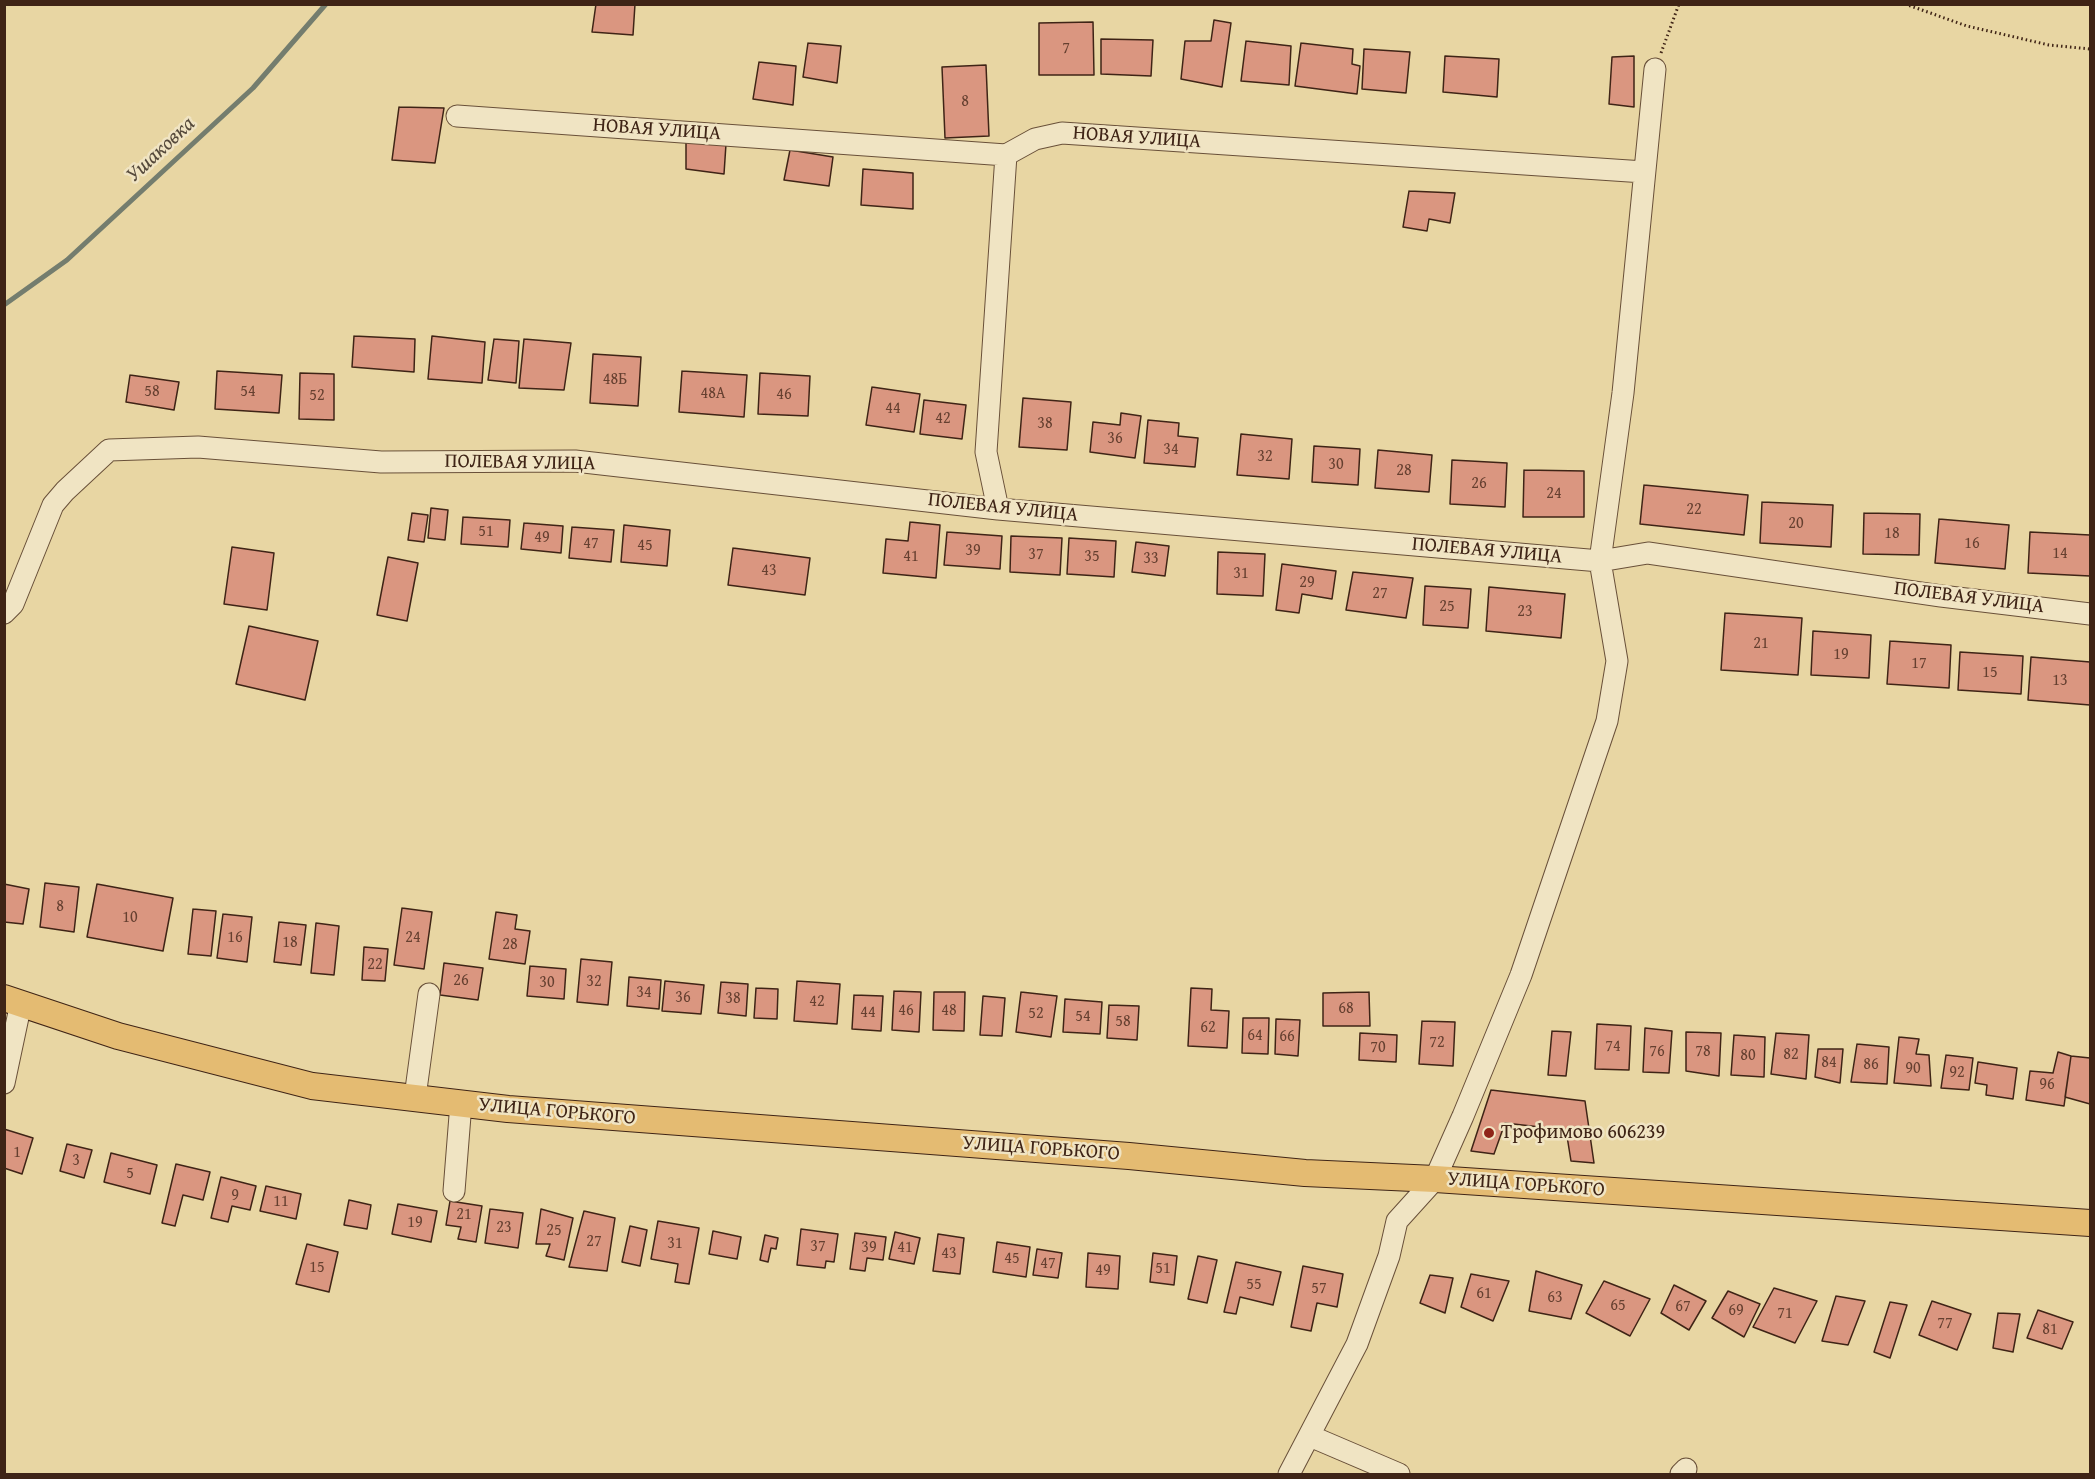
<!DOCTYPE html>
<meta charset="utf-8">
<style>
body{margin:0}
#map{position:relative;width:2095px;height:1479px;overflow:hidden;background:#e8d6a3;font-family:"Gentium Book Plus",serif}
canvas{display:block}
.frame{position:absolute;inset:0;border:6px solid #3f2416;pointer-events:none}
</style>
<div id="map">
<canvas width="2095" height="1479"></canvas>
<div class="frame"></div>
</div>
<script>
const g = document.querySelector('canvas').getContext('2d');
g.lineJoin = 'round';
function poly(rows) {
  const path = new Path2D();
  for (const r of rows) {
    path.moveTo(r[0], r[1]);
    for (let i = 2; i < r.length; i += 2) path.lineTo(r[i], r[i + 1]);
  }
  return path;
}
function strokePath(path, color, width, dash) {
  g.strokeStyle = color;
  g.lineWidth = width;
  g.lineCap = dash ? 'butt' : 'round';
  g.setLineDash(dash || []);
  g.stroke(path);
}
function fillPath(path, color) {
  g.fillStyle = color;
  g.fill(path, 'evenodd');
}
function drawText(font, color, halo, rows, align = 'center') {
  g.font = font + ' "Gentium Book Plus",serif';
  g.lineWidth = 5;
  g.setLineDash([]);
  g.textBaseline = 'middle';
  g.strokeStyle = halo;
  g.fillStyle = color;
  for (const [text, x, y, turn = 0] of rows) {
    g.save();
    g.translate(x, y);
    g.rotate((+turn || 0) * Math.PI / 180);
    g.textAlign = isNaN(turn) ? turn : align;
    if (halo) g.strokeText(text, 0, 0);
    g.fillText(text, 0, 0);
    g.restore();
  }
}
const stream = poly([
 [4,305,67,260,253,88,326,4]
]);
const building = poly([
 [596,4,635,4,633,35,592,32,596,4],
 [1214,20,1231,23,1222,87,1181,79,1185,41,1211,41,1214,20],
 [1093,22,1094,75,1039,75,1039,23,1093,22],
 [1101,39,1153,40,1151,76,1101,74,1101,39],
 [1246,41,1291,46,1289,85,1241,81,1246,41],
 [808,43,841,46,837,83,803,77,808,43],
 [1301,43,1353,49,1352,64,1360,66,1357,94,1295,86,1301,43],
 [1364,49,1410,52,1406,93,1362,89,1364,49],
 [1445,56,1499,59,1497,97,1443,92,1445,56],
 [1634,56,1634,107,1609,104,1612,57,1634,56],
 [759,62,796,66,793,105,753,99,759,62],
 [986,65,989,136,945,138,942,67,986,65],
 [399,107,444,108,435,163,392,160,399,107],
 [686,142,726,144,724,174,686,169,686,142],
 [790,150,833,157,829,186,784,180,790,150],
 [863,169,913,173,913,209,861,205,863,169],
 [1409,191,1455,193,1450,223,1429,219,1427,231,1403,227,1409,191],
 [354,336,415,339,414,372,352,367,354,336],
 [432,336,485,342,482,383,428,379,432,336],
 [494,339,519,341,516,383,488,380,494,339],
 [524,339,571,343,564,390,519,388,524,339],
 [593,354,641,357,638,406,590,403,593,354],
 [217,371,282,375,279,413,215,409,217,371],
 [682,371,747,375,744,417,679,412,682,371],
 [300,373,334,374,334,420,299,419,300,373],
 [760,373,810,376,808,416,758,414,760,373],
 [130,375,179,382,174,410,126,402,130,375],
 [872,387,920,394,914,432,866,425,872,387],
 [1023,398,1071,402,1067,450,1019,447,1023,398],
 [924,400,966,405,962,439,920,434,924,400],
 [1121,413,1141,416,1135,458,1090,452,1093,422,1120,425,1121,413],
 [1148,420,1179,423,1178,436,1198,438,1195,467,1144,463,1148,420],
 [1241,434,1292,439,1289,479,1237,475,1241,434],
 [1314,446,1360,449,1358,485,1312,482,1314,446],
 [1378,450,1432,455,1429,492,1375,488,1378,450],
 [1452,460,1507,463,1505,507,1450,504,1452,460],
 [1524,470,1584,471,1584,517,1523,517,1524,470],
 [1644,485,1748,495,1744,535,1640,524,1644,485],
 [1762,502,1833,505,1831,547,1760,543,1762,502],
 [431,508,448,510,445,540,428,538,431,508],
 [412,513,428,515,424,542,408,540,412,513],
 [1864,513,1920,514,1919,555,1863,554,1864,513],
 [463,517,510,520,508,547,461,544,463,517],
 [1939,519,2009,525,2005,569,1935,563,1939,519],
 [910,522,940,525,936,578,883,573,886,539,908,541,910,522],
 [524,523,563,526,561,553,521,549,524,523],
 [624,525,670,530,667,566,621,562,624,525],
 [572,527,614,530,611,562,569,558,572,527],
 [947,532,1002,536,1000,569,944,565,947,532],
 [2030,532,2090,535,2090,576,2028,573,2030,532],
 [1011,536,1062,538,1060,575,1010,572,1011,536],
 [1069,538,1116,541,1114,577,1067,574,1069,538],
 [1136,542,1169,546,1165,576,1132,572,1136,542],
 [232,547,274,553,267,610,224,604,232,547],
 [733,548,810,558,805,595,728,585,733,548],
 [1218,552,1265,554,1263,596,1217,594,1218,552],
 [388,557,418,563,407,621,377,615,388,557],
 [1282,564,1336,571,1332,599,1302,594,1299,613,1276,610,1282,564],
 [1353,572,1413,578,1406,618,1346,610,1353,572],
 [1425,586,1471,589,1468,628,1423,625,1425,586],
 [1489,587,1565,594,1561,638,1486,631,1489,587],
 [1725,613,1802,618,1798,675,1721,670,1725,613],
 [249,626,318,641,305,700,236,684,249,626],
 [1813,631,1871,635,1869,678,1811,675,1813,631],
 [1890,641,1951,645,1949,688,1887,684,1890,641],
 [1960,652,2023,656,2021,694,1958,690,1960,652],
 [2031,657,2090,662,2090,705,2028,700,2031,657],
 [45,883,79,887,74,932,40,927,45,883],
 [4,884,29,889,23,924,4,922,4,884],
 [97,884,173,898,163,951,87,937,97,884],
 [402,908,432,912,424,969,394,965,402,908],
 [193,909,216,911,211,956,188,954,193,909],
 [496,912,517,915,515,929,530,931,525,964,489,959,496,912],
 [223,914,252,917,247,962,217,958,223,914],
 [279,922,306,925,301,965,274,962,279,922],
 [316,923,339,926,334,975,311,973,316,923],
 [364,947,388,949,385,981,362,980,364,947],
 [581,959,612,962,608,1005,577,1002,581,959],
 [444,963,483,968,478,1000,440,995,444,963],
 [530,966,566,969,564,999,527,996,530,966],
 [629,977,661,980,659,1009,627,1006,629,977],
 [665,981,704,985,701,1014,662,1011,665,981],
 [797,981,840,984,837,1024,794,1021,797,981],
 [721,982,748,984,746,1016,718,1013,721,982],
 [756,988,778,989,777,1019,754,1018,756,988],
 [1191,988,1212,989,1211,1010,1229,1011,1227,1048,1188,1046,1191,988],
 [894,991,921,992,919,1032,892,1030,894,991],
 [934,992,965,992,964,1031,933,1030,934,992],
 [1021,992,1057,996,1051,1037,1016,1032,1021,992],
 [1369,992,1370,1026,1323,1026,1323,993,1369,992],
 [854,995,883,996,881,1031,852,1029,854,995],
 [983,996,1005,998,1002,1036,980,1035,983,996],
 [1065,999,1102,1002,1100,1034,1063,1032,1065,999],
 [1109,1005,1139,1006,1137,1040,1107,1038,1109,1005],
 [1243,1018,1269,1018,1268,1054,1242,1053,1243,1018],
 [1276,1019,1300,1020,1298,1056,1275,1054,1276,1019],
 [1422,1021,1455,1022,1453,1066,1419,1064,1422,1021],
 [1597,1024,1631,1026,1629,1070,1595,1069,1597,1024],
 [1645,1028,1672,1031,1669,1073,1643,1072,1645,1028],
 [1552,1031,1571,1032,1566,1076,1548,1075,1552,1031],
 [1686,1032,1721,1033,1719,1076,1686,1071,1686,1032],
 [1360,1033,1397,1035,1396,1062,1359,1060,1360,1033],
 [1776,1033,1809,1035,1806,1079,1771,1074,1776,1033],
 [1734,1035,1765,1037,1764,1077,1731,1075,1734,1035],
 [1899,1037,1919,1039,1916,1054,1929,1055,1931,1086,1894,1083,1899,1037],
 [1857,1044,1889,1047,1887,1084,1851,1082,1857,1044],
 [1818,1049,1843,1049,1840,1083,1815,1077,1818,1049],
 [2058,1052,2071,1056,2064,1106,2026,1100,2030,1071,2053,1073,2058,1052],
 [1946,1055,1973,1058,1969,1090,1941,1088,1946,1055],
 [2071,1056,2090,1058,2090,1104,2065,1097,2071,1056],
 [1978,1062,2017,1068,2013,1099,1986,1095,1987,1085,1975,1083,1978,1062],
 [1491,1090,1585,1101,1594,1163,1571,1161,1566,1130,1505,1123,1494,1154,1471,1151,1491,1090],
 [4,1129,33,1138,22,1174,4,1168,4,1129],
 [67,1144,92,1150,84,1178,60,1171,67,1144],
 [111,1153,157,1165,150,1194,104,1182,111,1153],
 [176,1164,210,1172,203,1200,183,1195,175,1226,162,1223,176,1164],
 [221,1177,256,1186,250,1210,232,1206,228,1222,211,1218,221,1177],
 [266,1186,301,1194,296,1219,260,1211,266,1186],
 [349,1200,371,1205,367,1229,344,1225,349,1200],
 [450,1201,482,1206,476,1242,458,1239,461,1227,446,1225,450,1201],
 [398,1204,437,1211,431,1242,392,1234,398,1204],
 [490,1209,523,1213,518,1248,485,1243,490,1209],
 [541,1209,573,1218,564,1260,546,1256,550,1244,536,1244,541,1209],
 [584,1211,615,1218,607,1271,569,1267,584,1211],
 [658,1221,699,1228,689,1284,675,1282,678,1264,651,1259,658,1221],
 [630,1226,647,1230,640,1266,622,1262,630,1226],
 [801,1229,838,1234,834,1262,826,1261,825,1268,797,1265,801,1229],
 [713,1231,741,1237,737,1259,709,1254,713,1231],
 [895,1232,920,1238,914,1264,889,1259,895,1232],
 [855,1233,886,1237,883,1260,867,1258,865,1271,850,1269,855,1233],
 [938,1234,964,1238,960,1274,933,1271,938,1234],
 [765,1235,778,1238,776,1249,771,1248,768,1262,760,1260,765,1235],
 [997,1242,1030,1247,1026,1277,993,1272,997,1242],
 [307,1244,338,1252,329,1292,296,1284,307,1244],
 [1037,1249,1062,1253,1058,1278,1033,1275,1037,1249],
 [1088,1253,1120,1256,1118,1289,1086,1287,1088,1253],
 [1153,1253,1177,1256,1174,1285,1150,1282,1153,1253],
 [1198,1256,1217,1260,1207,1303,1188,1299,1198,1256],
 [1236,1262,1281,1272,1273,1305,1240,1297,1236,1314,1224,1312,1236,1262],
 [1303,1266,1343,1274,1337,1307,1317,1303,1311,1331,1291,1327,1303,1266],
 [1536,1271,1582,1285,1571,1319,1529,1311,1536,1271],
 [1471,1274,1509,1281,1493,1321,1461,1307,1471,1274],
 [1430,1275,1453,1278,1445,1313,1420,1303,1430,1275],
 [1604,1281,1650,1299,1630,1336,1586,1313,1604,1281],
 [1674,1285,1706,1301,1689,1330,1661,1313,1674,1285],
 [1774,1288,1817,1301,1795,1343,1753,1327,1774,1288],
 [1728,1291,1760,1304,1744,1337,1712,1318,1728,1291],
 [1836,1296,1865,1301,1848,1345,1822,1341,1836,1296],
 [1932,1301,1971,1314,1957,1350,1919,1335,1932,1301],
 [1890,1302,1907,1305,1890,1358,1874,1352,1890,1302],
 [2038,1310,2073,1322,2062,1349,2027,1338,2038,1310],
 [1998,1313,2020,1314,2013,1352,1993,1348,1998,1313]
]);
const path = poly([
 [1905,4,1967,26,2049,45,2090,49],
 [1661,53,1679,4]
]);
const minor = poly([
 [457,116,1006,155,1035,139,1062,133,1644,172],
 [998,509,986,452,1006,155],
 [4,613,13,604,53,505,65,491,109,450,198,447,381,462,575,461,998,509,1600,561,1648,553,1941,596,2090,614],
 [4,1083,21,1003],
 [415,1097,429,994],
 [454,1191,461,1103],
 [1310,1436,1399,1474],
 [1289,1474,1357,1344,1389,1256,1397,1221,1435,1179,1463,1116,1521,975,1607,721,1617,661,1600,561,1623,393,1655,69],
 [1681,1474,1686,1469]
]);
const major = poly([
 [4,998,118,1036,312,1086,508,1109,1129,1156,1305,1173,1435,1179,2090,1223]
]);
const markers = [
 [1489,1133,6,"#8f2418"]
];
const numberNames = [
 ["7",1066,49],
 ["8",965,102],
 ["48Б",615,380],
 ["58",152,392],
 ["54",248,392],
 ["48А",713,394],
 ["46",784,395],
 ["52",317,396],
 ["44",893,409],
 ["42",943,419],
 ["38",1045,424],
 ["36",1115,439],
 ["34",1171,450],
 ["32",1265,457],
 ["30",1336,465],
 ["28",1404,471],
 ["26",1479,484],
 ["24",1554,494],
 ["22",1694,510],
 ["20",1796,524],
 ["51",486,532],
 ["18",1892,534],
 ["49",542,538],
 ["47",591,544],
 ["16",1972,544],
 ["45",645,546],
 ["39",973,551],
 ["14",2060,554],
 ["37",1036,555],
 ["41",911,557],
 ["35",1092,557],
 ["33",1151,559],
 ["43",769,571],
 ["31",1241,574],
 ["29",1307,583],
 ["27",1380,594],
 ["25",1447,607],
 ["23",1525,612],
 ["21",1761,644],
 ["19",1841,655],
 ["17",1919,664],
 ["15",1990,673],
 ["13",2060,681],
 ["8",60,907],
 ["10",130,918],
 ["16",235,938],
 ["24",413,938],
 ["18",290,943],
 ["28",510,945],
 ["22",375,965],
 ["26",461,981],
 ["32",594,982],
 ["30",547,983],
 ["34",644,993],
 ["36",683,998],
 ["38",733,999],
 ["42",817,1002],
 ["68",1346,1009],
 ["46",906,1011],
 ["48",949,1011],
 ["44",868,1013],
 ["52",1036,1014],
 ["54",1083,1017],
 ["58",1123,1022],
 ["62",1208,1028],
 ["64",1255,1036],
 ["66",1287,1037],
 ["72",1437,1043],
 ["74",1613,1047],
 ["70",1378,1048],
 ["76",1657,1052],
 ["78",1703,1052],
 ["82",1791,1055],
 ["80",1748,1056],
 ["84",1829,1063],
 ["86",1871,1065],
 ["90",1913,1069],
 ["92",1957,1073],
 ["96",2047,1085],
 ["1",17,1153],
 ["3",76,1161],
 ["5",130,1174],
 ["9",235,1196],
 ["11",281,1202],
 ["21",464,1215],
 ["19",415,1223],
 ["23",504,1228],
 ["25",554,1231],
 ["27",594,1242],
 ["31",675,1244],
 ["37",818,1247],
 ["39",869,1248],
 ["41",905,1248],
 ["43",949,1254],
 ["45",1012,1259],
 ["47",1048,1264],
 ["15",317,1268],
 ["51",1163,1269],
 ["49",1103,1271],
 ["55",1254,1285],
 ["57",1319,1289],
 ["61",1484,1294],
 ["63",1555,1298],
 ["65",1618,1306],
 ["67",1683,1307],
 ["69",1736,1311],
 ["71",1785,1314],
 ["77",1945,1324],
 ["81",2050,1330]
];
const streetNames = [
 ["НОВАЯ УЛИЦА",657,130,4],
 ["НОВАЯ УЛИЦА",1137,138,4],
 ["ПОЛЕВАЯ УЛИЦА",520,463,1],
 ["ПОЛЕВАЯ УЛИЦА",1003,508,6],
 ["ПОЛЕВАЯ УЛИЦА",1487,551,5],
 ["ПОЛЕВАЯ УЛИЦА",1969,598,7],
 ["УЛИЦА ГОРЬКОГО",557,1112,5],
 ["УЛИЦА ГОРЬКОГО",1041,1149,4],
 ["УЛИЦА ГОРЬКОГО",1526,1185,4]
];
const poiNames = [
 ["Трофимово 606239",1501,1133]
];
const waterNames = [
 ["Ушаковка",161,150,-43]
];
strokePath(stream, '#747d6e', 5);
fillPath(building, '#da9680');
strokePath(building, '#3f2416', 1.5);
strokePath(minor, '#695039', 23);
strokePath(major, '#3f2416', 28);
strokePath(path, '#3f2416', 3, [1.5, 3]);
strokePath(minor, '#f0e4c3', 21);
strokePath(major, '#e4bb72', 26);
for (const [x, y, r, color] of markers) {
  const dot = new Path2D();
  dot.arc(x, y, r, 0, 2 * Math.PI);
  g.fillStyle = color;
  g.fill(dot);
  strokePath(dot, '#f0e4c3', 2);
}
drawText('16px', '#664030', null, numberNames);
drawText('20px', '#3f2416', '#f0e4c3', streetNames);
drawText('20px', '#3f2416', '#f0e4c3', poiNames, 'left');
drawText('italic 21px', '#55493b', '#f0e4c3', waterNames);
</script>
